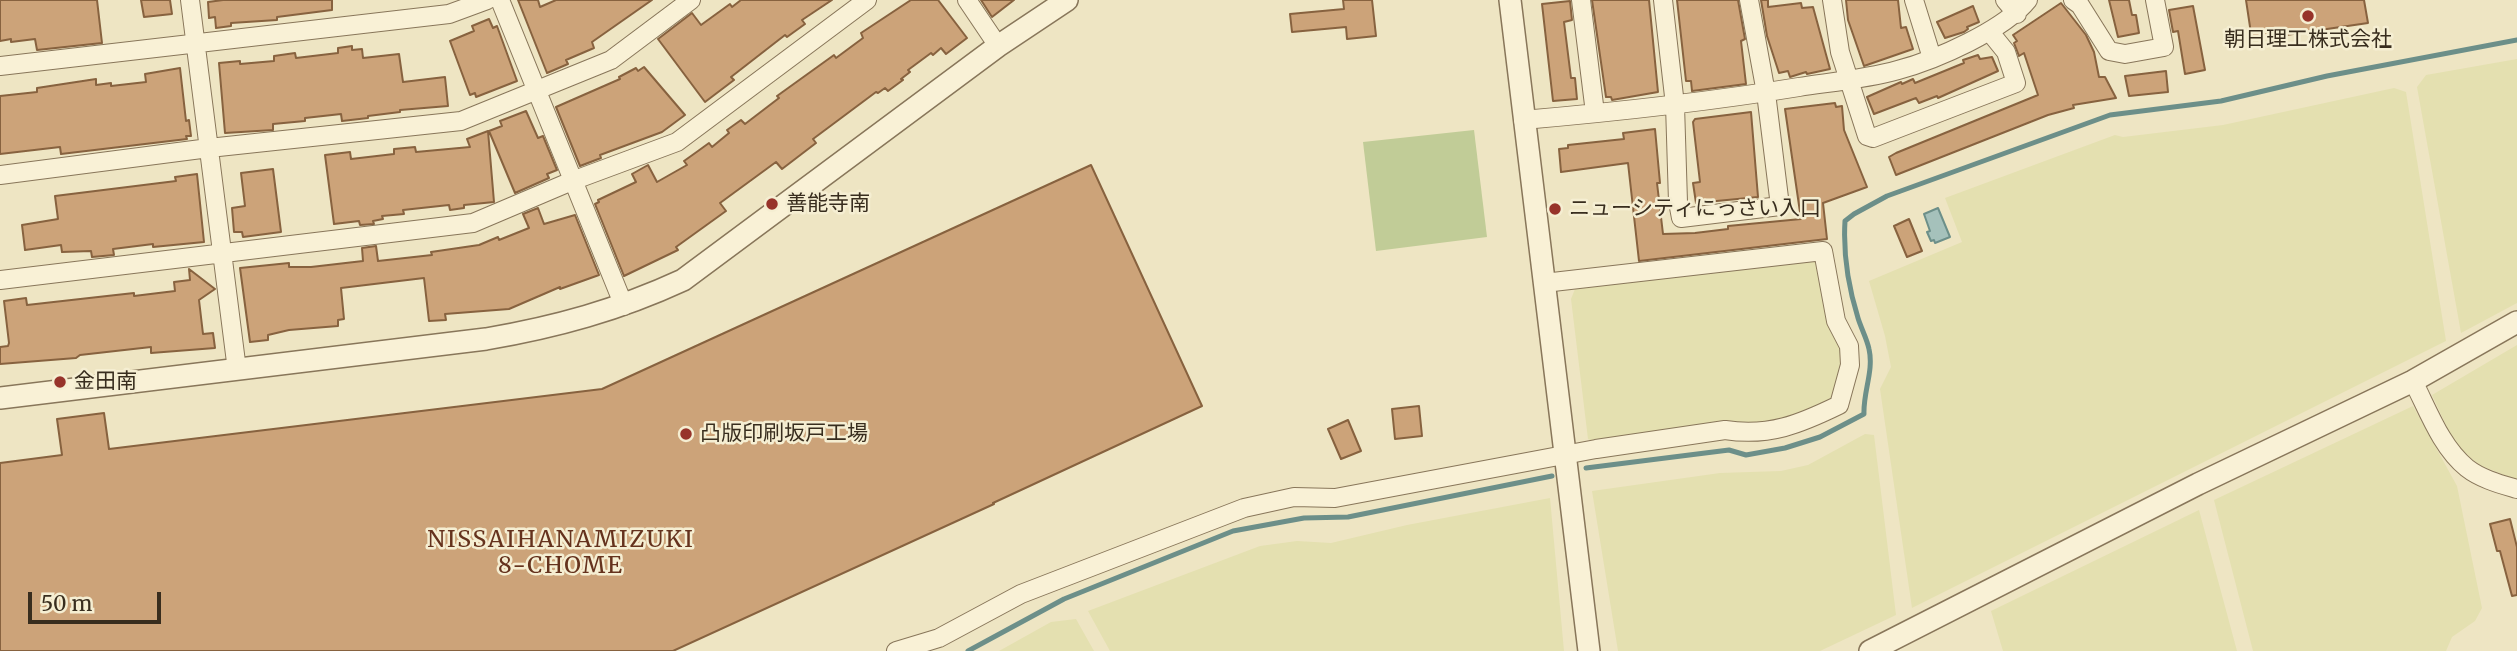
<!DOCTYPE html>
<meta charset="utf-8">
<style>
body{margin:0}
#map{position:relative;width:2517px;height:651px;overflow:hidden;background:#eee5c3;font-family:Merriweather,serif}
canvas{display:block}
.scale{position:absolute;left:28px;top:592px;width:133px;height:32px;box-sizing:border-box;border:4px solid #382d1e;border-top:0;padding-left:9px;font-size:21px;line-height:24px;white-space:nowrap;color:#382d1e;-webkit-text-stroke:5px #f5eed2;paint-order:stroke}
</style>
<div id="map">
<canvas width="2517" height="651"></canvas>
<div class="scale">50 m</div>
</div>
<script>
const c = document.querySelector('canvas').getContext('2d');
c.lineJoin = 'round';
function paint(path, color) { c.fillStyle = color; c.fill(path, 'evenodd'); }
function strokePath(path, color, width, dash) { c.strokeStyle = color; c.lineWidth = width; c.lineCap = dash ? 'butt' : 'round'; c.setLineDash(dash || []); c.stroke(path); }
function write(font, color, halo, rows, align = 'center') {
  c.font = font + ' Merriweather,"Noto Sans JP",serif'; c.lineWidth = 5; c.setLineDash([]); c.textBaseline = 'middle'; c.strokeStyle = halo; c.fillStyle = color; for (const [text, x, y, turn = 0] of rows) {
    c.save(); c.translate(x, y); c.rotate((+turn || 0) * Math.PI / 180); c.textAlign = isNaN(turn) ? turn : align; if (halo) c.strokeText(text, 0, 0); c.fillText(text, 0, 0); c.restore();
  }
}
paint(new Path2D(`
 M 2517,59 L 2517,303 L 2461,333 L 2417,87 L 2426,75 Z
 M 2394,88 L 2406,92 L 2446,341 L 1912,608 L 1880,389 L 1891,367 L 1885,336 L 1869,281 L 1962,242 L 1945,198 L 2115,135 L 2123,137 L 2223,125 Z
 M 1816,261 L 1823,266 L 1843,350 L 1836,402 L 1785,422 L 1597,443 L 1588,439 L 1571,299 L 1575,289 Z
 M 2517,345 L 2517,480 L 2479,465 L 2455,445 L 2432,395 Z
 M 2413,406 L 2457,486 L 2482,608 L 2475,621 L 2452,637 L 2446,651 L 2253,651 L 2214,500 Z
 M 1865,434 L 1874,435 L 1896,615 L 1820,651 L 1618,651 L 1592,491 L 1720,473 L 1781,471 L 1808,465 Z
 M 1550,498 L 1564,651 L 1110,651 L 1088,611 L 1260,546 L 1297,541 L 1331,543 L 1407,525 Z
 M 2199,510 L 2237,651 L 2003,651 L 1991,611 Z
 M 1076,619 L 1094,651 L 999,651 L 1051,622 Z`), '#e4e0b0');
paint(new Path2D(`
 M 1474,130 L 1487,237 L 1376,251 L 1363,142 Z`), '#c1cc97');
const water = new Path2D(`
 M 1938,208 L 1950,237 L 1935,243 L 1934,240 L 1931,241 L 1927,232 L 1930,231 L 1924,214 Z`);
paint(water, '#a5c1bb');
strokePath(water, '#6c8f89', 2);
strokePath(new Path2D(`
 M 1586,468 L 1729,450 L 1746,455 L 1785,448 L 1820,437 L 1864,414 C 1863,392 1874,371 1869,349 C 1867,339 1861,328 1858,318 C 1848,286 1843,254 1845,221 L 1854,214 L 1887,196 L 2110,115 L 2221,101 L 2327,76 L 2517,40
 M 968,651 L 1064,599 L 1233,531 L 1304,518 L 1348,517 L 1552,476`), '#6c8f89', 5);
const building = new Path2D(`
 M 0,0 L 97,0 L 102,43 L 37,50 L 35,39 L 11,42 L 11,39 L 0,41 Z
 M 141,0 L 170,0 L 172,14 L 144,17 Z
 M 223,0 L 332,0 L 332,10 L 277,17 L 277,20 L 231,23 L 231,26 L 216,28 L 215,17 L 209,18 L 208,2 Z
 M 518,0 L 538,0 L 540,7 L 556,0 L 652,0 L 592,42 L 594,48 L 566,60 L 568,64 L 547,73 Z
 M 741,0 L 832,0 L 802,20 L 805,24 L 787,37 L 785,35 L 731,77 L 734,80 L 705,102 L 658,39 L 692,13 L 701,25 L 730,4 L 732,7 Z
 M 911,0 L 938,0 L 967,38 L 946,54 L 941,48 L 933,55 L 931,53 L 908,70 L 910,72 L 901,79 L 903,80 L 888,91 L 885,88 L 878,93 L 876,92 L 813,139 L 816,143 L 782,169 L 776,162 L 720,203 L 726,211 L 676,247 L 678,250 L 624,276 L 595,204 L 599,202 L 598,200 L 636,182 L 632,174 L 648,165 L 657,182 L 687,165 L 684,161 L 698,151 L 709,143 L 712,147 L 729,133 L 727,130 L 741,120 L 745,124 L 779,98 L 777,96 L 834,55 L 836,58 L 863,38 L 861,33 Z
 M 981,0 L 1014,0 L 992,17 Z
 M 1343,0 L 1372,0 L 1376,36 L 1347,39 L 1346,27 L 1292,32 L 1290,14 L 1344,9 Z
 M 1592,0 L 1649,0 L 1658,92 L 1612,100 L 1611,97 L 1606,97 Z
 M 1677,0 L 1738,0 L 1745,39 L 1741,41 L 1746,84 L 1692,91 L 1691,81 L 1686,81 Z
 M 1761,0 L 1768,0 L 1768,7 L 1801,3 L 1802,8 L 1813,7 L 1830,69 L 1807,74 L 1806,72 L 1790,77 L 1788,71 L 1779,73 L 1767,36 Z
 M 1846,0 L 1898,0 L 1901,28 L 1906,27 L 1913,49 L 1864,66 L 1848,20 Z
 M 2109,0 L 2129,0 L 2132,15 L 2136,15 L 2139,33 L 2118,37 Z
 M 2246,0 L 2364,0 L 2368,23 L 2252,40 Z
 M 1570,1 L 1572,20 L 1564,22 L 1571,78 L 1575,78 L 1577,99 L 1553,101 L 1542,4 Z
 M 2061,3 L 2086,35 L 2094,52 L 2099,77 L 2105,77 L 2116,98 L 2073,105 L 2074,108 L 2048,115 L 1896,175 L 1889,157 L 1896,153 L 2038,95 L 2024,53 L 2019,56 L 2014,43 L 2017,41 L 2013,35 Z
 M 1973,6 L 1979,22 L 1967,27 L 1968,29 L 1964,32 L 1945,38 L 1937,22 Z
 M 2193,6 L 2205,70 L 2185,74 L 2178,31 L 2173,32 L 2169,10 Z
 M 489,19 L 493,28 L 497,26 L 517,81 L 476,97 L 475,93 L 470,95 L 450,41 L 474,31 L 472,26 Z
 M 352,46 L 352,50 L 362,49 L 363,58 L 399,54 L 403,82 L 445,77 L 448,106 L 400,110 L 400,112 L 368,116 L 368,118 L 342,121 L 341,114 L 305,118 L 305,121 L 273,124 L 273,130 L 225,133 L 219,63 L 240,61 L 240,64 L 274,61 L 274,56 L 295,53 L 296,58 L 338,53 L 338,48 Z
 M 1978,55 L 1980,59 L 1992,57 L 1998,71 L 1938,98 L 1937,96 L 1919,103 L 1916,98 L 1874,114 L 1867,97 L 1901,82 L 1902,84 L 1913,79 L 1915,83 L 1964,63 L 1963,60 Z
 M 644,67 L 685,115 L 662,132 L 600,155 L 601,158 L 580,166 L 556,107 L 620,79 L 619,77 L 636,68 L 638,71 Z
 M 180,68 L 186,121 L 189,120 L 191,136 L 186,136 L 187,139 L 61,154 L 60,147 L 0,154 L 0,96 L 37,92 L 37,88 L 96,79 L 96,85 L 111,83 L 111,86 L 146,82 L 145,74 Z
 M 2166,71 L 2168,92 L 2129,96 L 2125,76 Z
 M 1835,103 L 1836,107 L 1842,106 L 1844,130 L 1867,187 L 1823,203 L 1827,239 L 1639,261 L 1628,163 L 1561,172 L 1559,149 L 1568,148 L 1568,145 L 1624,139 L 1623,133 L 1655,129 L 1660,183 L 1657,183 L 1663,234 L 1695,233 L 1728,229 L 1728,226 L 1801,219 L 1785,109 Z
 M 526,111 L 538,138 L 543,136 L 557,170 L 547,174 L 549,178 L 515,193 L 489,131 L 502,126 L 500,121 Z
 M 1751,112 L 1758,197 L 1696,203 L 1693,183 L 1700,182 L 1693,122 L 1695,119 Z
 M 488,131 L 494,202 L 464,205 L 464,208 L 450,210 L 449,205 L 403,210 L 404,214 L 382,216 L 383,219 L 373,221 L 374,224 L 360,225 L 359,221 L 334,224 L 325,155 L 350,152 L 351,159 L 394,154 L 394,149 L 415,147 L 416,152 L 470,147 L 467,139 Z
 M 1091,165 L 1202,406 L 993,503 L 994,504 L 673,651 L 0,651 L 0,463 L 62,455 L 57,419 L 104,413 L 109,449 L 602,389 Z
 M 273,169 L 281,232 L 243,237 L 242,232 L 234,232 L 232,208 L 245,206 L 241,173 Z
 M 197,174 L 204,242 L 153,247 L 153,244 L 113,249 L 114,255 L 92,257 L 91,251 L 62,252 L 61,245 L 25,250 L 22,225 L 58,219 L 55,196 L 176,181 L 175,177 Z
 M 538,208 L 544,224 L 575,215 L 599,275 L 560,289 L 560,287 L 509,309 L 445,314 L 446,320 L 429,321 L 424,278 L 341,288 L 344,319 L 338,320 L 338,326 L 289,330 L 268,335 L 268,340 L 250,342 L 240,268 L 289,263 L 289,267 L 311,267 L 363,261 L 362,248 L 376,246 L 378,261 L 432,255 L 431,252 L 479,245 L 498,237 L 499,240 L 529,228 L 523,214 Z
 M 1909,219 L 1922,251 L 1907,257 L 1894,226 Z
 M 189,269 L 215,289 L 199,300 L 203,334 L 213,333 L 215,348 L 151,353 L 151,347 L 80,355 L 76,358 L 0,364 L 0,347 L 8,346 L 9,343 L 4,301 L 26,298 L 27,305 L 107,296 L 134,293 L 134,296 L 175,291 L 174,282 L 190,280 Z
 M 1419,406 L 1422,436 L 1395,439 L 1392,409 Z
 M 1348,420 L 1361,451 L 1341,459 L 1328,429 Z
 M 2510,519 L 2517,547 L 2517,595 L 2512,596 L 2500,551 L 2497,551 L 2490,524 Z`);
paint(building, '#cca379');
strokePath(building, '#87623f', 2);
const minor = new Path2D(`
 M 190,0 L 237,370
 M 500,0 L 624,306
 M 967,0 L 998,46
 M 1581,0 L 1595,113
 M 1663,0 L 1675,105 L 1678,202 L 1681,218 L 1780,206 L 1766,93 L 1749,0
 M 1832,0 L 1840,52 L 1867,136 L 1873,138 L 2016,83 L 2006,52 L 1989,31
 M 1914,0 L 1932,58
 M 2005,0 L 2017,14
 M 2073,0 L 2080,5 L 2109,51 L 2125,54 L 2164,47 L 2155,0
 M 0,66 L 449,14 L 487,0
 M 1523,120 C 1615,112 1707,102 1799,87 C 1832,82 1866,79 1898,70 C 1936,60 2004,30 2028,0
 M 0,175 L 209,148 L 461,121 L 611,60 L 691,0
 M 0,280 L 473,223 L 572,181 L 677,142 L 867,0
 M 2413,381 C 2428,410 2441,447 2467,468 C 2481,479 2500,484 2517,489
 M 896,651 L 939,638 L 1021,594 L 1244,508 L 1294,497 L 1335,498 L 1596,449 L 1725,430 C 1769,437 1800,424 1839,405 L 1850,365 L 1849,346 L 1836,321 L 1823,251 L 1544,283`);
const tertiary = new Path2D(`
 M 1510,0 L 1589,651
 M 0,398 L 486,339 C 556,327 618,310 683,280 L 998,46 L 1067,0
 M 1870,651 L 2198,484 L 2413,381 L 2517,322`);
strokePath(minor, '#88765a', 20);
strokePath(tertiary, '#88765a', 24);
strokePath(minor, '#f9f1d6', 18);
strokePath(tertiary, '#f9f1d6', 21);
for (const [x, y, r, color] of [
 [2308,16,7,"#97332a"],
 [772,204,7,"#97332a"],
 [1555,209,7,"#97332a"],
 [60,382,7,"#97332a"],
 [686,434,7,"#97332a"]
]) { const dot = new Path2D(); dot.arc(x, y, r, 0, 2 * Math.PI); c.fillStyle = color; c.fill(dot); strokePath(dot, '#f5eed2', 2.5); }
write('21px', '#382d1e', '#f5eed2', [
 ["朝日理工株式会社",2308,40,"center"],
 ["善能寺南",786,204],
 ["ニューシティにっさい入口",1569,209],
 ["金田南",74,382],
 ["凸版印刷坂戸工場",700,434]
], 'left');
c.letterSpacing = '2px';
write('23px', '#65321d', '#f5eed2', [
 ["NISSAIHANAMIZUKI",561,540],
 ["8-CHOME",561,566]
]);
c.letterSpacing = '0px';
</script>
